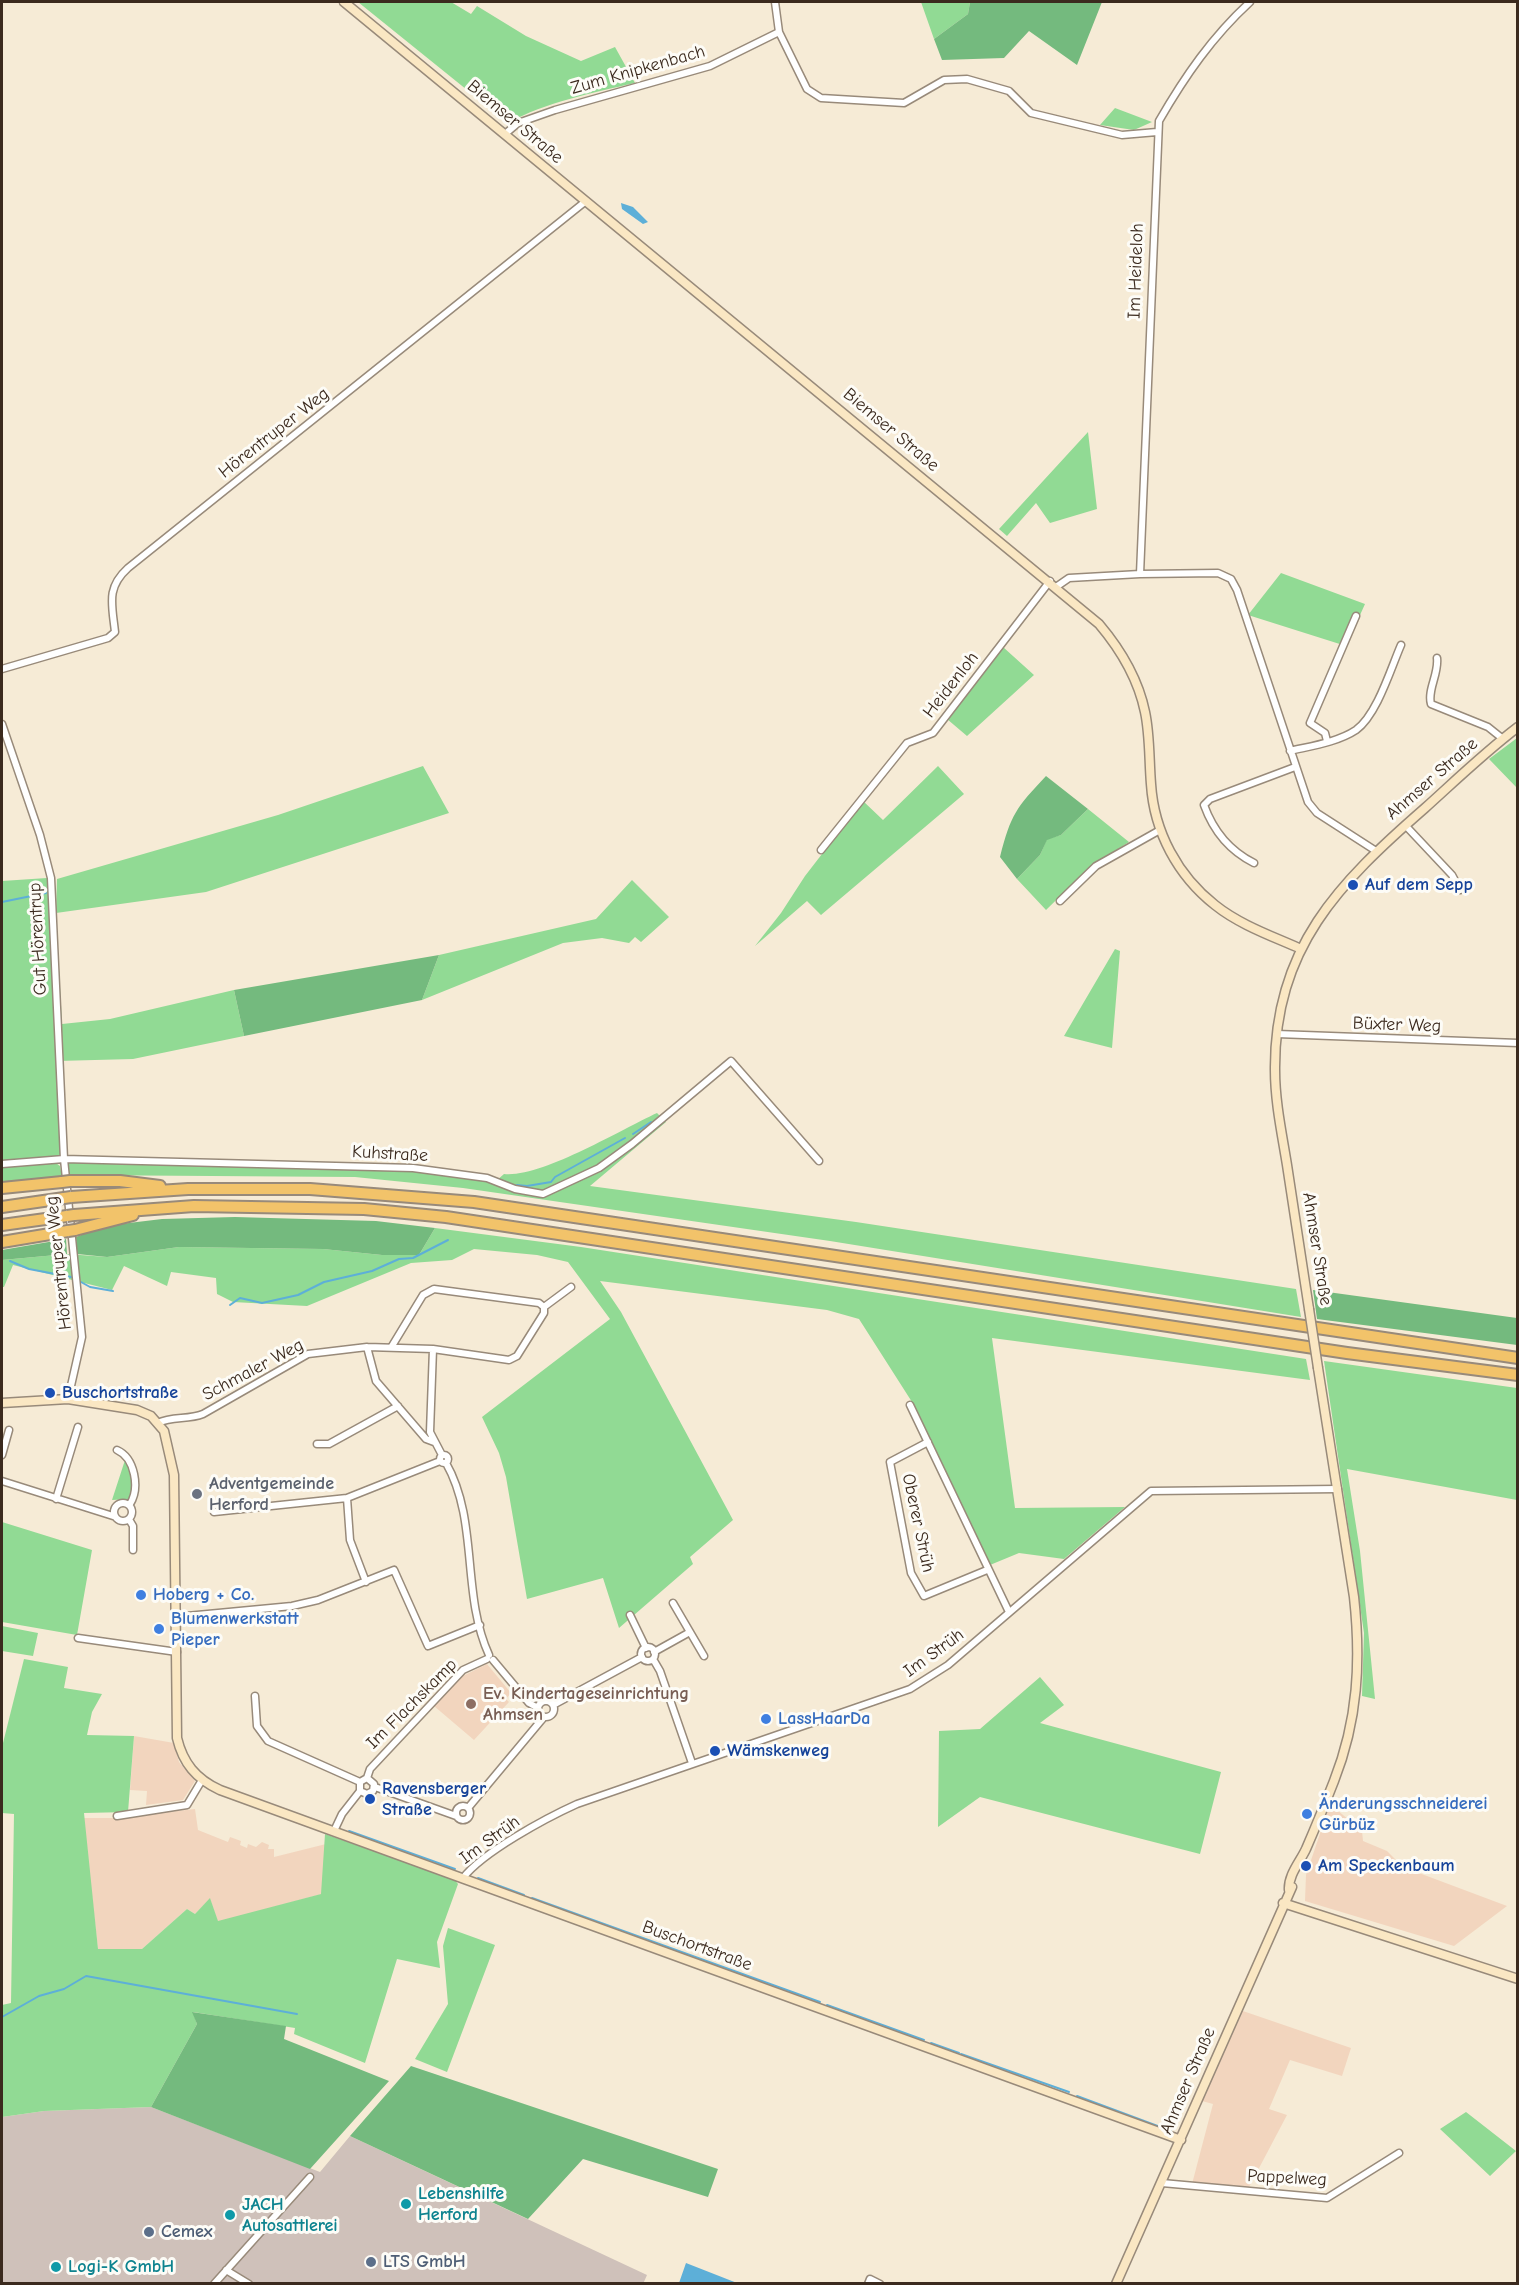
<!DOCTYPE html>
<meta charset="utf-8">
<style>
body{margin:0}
#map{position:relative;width:1519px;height:2285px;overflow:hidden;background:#f6ebd6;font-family:"Comic Neue",sans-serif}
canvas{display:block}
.frame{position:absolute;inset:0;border:3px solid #3b2a1e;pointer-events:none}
</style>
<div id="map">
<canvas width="1519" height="2285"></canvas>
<div class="frame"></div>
</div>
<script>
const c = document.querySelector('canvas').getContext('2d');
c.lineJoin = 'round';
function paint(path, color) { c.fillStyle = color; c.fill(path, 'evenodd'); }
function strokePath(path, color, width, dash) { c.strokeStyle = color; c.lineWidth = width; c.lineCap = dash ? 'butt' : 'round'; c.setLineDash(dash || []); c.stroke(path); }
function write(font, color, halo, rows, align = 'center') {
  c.font = font + ' "Comic Neue",sans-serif'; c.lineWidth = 6; c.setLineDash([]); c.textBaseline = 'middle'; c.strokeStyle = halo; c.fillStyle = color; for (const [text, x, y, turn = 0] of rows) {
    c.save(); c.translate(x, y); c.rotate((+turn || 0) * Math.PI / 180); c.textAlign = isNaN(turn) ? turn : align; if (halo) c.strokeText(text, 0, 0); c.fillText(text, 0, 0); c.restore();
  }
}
paint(new Path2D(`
 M 487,1664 L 511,1693 L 506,1699 L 509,1702 L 474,1740 L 434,1706 L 463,1676 Z
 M 134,1736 L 174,1743 L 179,1762 L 195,1781 L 183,1800 L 146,1805 L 147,1791 L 130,1790 Z
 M 1330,1804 L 1362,1831 L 1363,1841 L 1387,1851 L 1403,1867 L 1507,1906 L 1454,1946 L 1305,1901 L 1306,1875 Z
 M 195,1809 L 198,1830 L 228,1842 L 230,1837 L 241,1841 L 240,1845 L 247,1848 L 248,1844 L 256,1847 L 262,1842 L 269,1845 L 268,1849 L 274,1849 L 274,1857 L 326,1844 L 322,1894 L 218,1922 L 210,1899 L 195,1914 L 187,1909 L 142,1949 L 98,1949 L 83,1818 L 114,1818 Z
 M 1240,2010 L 1351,2048 L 1342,2076 L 1290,2060 L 1269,2109 L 1287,2115 L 1248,2189 L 1192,2184 L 1213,2104 L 1202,2101 Z`), '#f2d5be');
paint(new Path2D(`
 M 151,2107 L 320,2172 L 350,2136 L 647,2275 L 643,2284 L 2,2283 L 2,2117 L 44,2111 Z`), '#cfc1ba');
paint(new Path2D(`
 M 358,2 L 451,2 L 471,14 L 477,6 L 526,36 L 581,61 L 615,47 L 635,83 C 592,93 546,102 508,123 Z
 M 921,2 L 970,2 L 968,14 L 934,39 Z
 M 1115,108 L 1152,122 L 1134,130 L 1100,125 Z
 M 1088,432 L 1097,509 L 1050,523 L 1036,503 L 1007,536 L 999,529 Z
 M 1281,573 L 1365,604 L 1346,646 L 1248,615 Z
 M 1003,647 L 1034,675 L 967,736 L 947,719 Z
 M 1517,738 L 1517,788 L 1489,759 Z
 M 423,766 L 449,813 L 206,892 L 56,913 L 62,1024 L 110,1019 L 234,990 L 244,1036 L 133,1059 L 57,1061 L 61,1157 L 2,1161 L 2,881 L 47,878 L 50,913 L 56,913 L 57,879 L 278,815 Z
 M 938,766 L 964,794 L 821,915 L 807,901 L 755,946 L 781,913 L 805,876 L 863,801 L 883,820 Z
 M 1088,809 L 1129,842 L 1091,866 L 1046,910 L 1017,879 L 1040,855 L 1047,839 L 1061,835 Z
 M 632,880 L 669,917 L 641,942 L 635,937 L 629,943 L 602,938 L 563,943 L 422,1000 L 439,955 L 596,919 Z
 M 1115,949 L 1120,951 L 1112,1048 L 1064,1036 Z
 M 657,1113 L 666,1122 L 590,1186 L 856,1222 L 1296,1289 L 1301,1317 L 830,1241 L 463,1188 L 355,1177 L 69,1175 L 67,1161 L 415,1170 L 496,1181 L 504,1174 C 541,1178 620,1130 657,1113 Z
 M 53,1161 L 60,1166 L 62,1176 L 2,1183 L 2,1166 Z
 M 435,1228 L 581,1247 L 1306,1359 L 1310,1380 L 992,1338 L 1015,1508 L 1125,1507 L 1064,1559 L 1019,1553 L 990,1565 L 912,1402 L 859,1319 L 827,1310 L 600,1281 L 621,1312 L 733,1520 L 690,1557 L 693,1564 L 619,1628 L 603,1578 L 527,1599 L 506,1477 L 499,1453 L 482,1417 L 610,1319 L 568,1262 L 537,1255 L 474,1249 L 452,1260 L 411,1263 L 307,1306 L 233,1302 L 217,1294 L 216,1278 L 171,1272 L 167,1286 L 124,1266 L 112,1290 L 13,1265 L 4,1287 L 2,1287 L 2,1260 L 67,1254 L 107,1257 L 179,1247 L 323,1249 L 382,1255 L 419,1255 Z
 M 1324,1361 L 1517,1388 L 1517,1500 L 1347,1469 L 1360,1551 L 1375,1699 L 1362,1696 L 1364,1633 Z
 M 126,1457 L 132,1472 L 131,1499 L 112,1500 Z
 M 2,1522 L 92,1550 L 77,1635 L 2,1622 Z
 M 2,1626 L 38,1633 L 33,1656 L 2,1651 Z
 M 24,1659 L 68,1667 L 64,1688 L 102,1694 L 92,1712 L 87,1735 L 134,1736 L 128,1812 L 84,1813 L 98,1949 L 142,1949 L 187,1909 L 195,1914 L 210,1898 L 218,1921 L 321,1894 L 325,1834 L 454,1879 L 458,1884 L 437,1942 L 440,1968 L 397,1959 L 365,2063 L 294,2034 L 295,2028 L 193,2012 L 197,2024 L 151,2107 L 44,2111 L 2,2117 L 2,2005 L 11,2003 L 14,1814 L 2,1813 L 2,1747 Z
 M 1040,1677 L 1064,1705 L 1040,1723 L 1221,1772 L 1200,1854 L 980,1797 L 938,1827 L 939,1731 L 980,1729 Z
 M 448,1928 L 495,1945 L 447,2072 L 415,2059 L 448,2004 L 443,1946 Z
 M 1466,2112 L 1516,2151 L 1490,2176 L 1440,2129 Z`), '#91da94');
paint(new Path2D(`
 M 970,2 L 1102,2 L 1077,65 L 1029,31 L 1004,58 L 942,60 L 934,39 L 968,14 Z
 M 1046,776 L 1088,809 L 1061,835 L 1047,840 L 1040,855 L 1017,879 L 1000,857 C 1011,814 1016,808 1046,776 Z
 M 439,955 L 422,1000 L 244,1036 L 234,990 Z
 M 235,1217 L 376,1221 L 435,1228 L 419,1255 L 382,1255 L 323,1249 L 179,1247 L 107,1257 L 77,1254 L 76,1237 L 104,1226 L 162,1219 Z
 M 66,1239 L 67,1254 L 2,1260 L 2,1250 Z
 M 1313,1290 L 1517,1318 L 1517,1345 L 1317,1319 Z
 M 192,2012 L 286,2026 L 284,2039 L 389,2081 L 310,2169 L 151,2107 L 197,2024 Z
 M 411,2066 L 718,2169 L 708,2197 L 583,2159 L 528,2219 L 350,2136 Z`), '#74ba7e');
paint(new Path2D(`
 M 621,203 L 633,207 L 648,222 L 643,224 L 622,209 Z
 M 686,2263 L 737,2283 L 679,2283 Z`), '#5dafd8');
strokePath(new Path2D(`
 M 2,902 L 46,893
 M 633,1134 L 651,1122
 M 517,1185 L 527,1186 L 551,1182 L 555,1177 L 625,1138
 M 10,1261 L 29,1269 L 71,1277
 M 81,1282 L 90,1287 L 113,1291
 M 230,1305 L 240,1298 L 262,1303 L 298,1295 L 324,1282 L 372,1271 L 399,1259 L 413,1258 L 448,1240
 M 349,1831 L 455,1869
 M 478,1878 L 524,1895
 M 532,1898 L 820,2002
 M 827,2005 L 924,2040
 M 2,2017 L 39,1996 L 64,1989 L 86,1976 L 297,2014
 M 931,2043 L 959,2053
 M 961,2054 L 1069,2092
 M 1077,2096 L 1171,2131`), '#5dafd8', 2);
const street = new Path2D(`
 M 779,32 L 807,89 L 821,98 L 904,103 L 944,80 L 967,79 L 1009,91 L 1031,113 L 1122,135 L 1157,132
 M 505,134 L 518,123 L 555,110 L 710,66 L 779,32 L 775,2
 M 1140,574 L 1159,121 C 1185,76 1212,37 1250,2
 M 1056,587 L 1069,578 L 1140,574 L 1218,573 L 1231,579 L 1237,590 L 1308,802 L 1317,813 L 1376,851
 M 1437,658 C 1439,674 1427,690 1431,704 L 1488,727 L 1503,739
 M 2,669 L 108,638 L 115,632 C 112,604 106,588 128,568 L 586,201
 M 2,724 L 40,835 L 51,878 L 64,1159 L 82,1337 L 68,1399
 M 1327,741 L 1325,733 L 1310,723 L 1356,616
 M 1290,751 C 1311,746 1338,742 1356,730 C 1377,715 1391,668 1401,645
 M 1405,825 L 1452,875 L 1460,890
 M 821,850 L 907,743 L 933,733 L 1050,581
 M 1254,863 C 1230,851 1213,830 1204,805 L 1210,799 L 1295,767
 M 1060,901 L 1096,866 L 1160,830
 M 1277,1034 L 1518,1043
 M 2,1164 L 64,1159 L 413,1168 L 487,1178 L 515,1189 L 543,1194 L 599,1168 L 632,1144 L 731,1061 L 819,1161
 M 392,1346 L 423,1295 L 434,1289 L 539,1303 L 544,1307
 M 367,1347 L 433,1349 L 509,1360 L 517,1356 L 544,1313 L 544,1307 L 571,1287
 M 433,1349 L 430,1432 L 442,1455
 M 910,1405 L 1009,1612
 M 158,1423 C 172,1416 188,1420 203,1414 L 308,1354 L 367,1347 L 376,1381 L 426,1439 L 434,1442
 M 928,1442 L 890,1462 L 911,1573 L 924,1596 L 987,1570
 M 317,1444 L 329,1444 L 398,1406
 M 117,1450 C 135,1458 140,1488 130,1504
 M440 1459a4 4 0 1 1 8 0a4 4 0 1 1-8 0Z
 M 2,1455 L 9,1430
 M 446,1463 C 479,1521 461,1594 489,1655
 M 2,1481 L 113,1516
 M 347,1498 L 350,1540 L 366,1582
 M 56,1499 L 78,1427
 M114 1512a9 9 0 1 1 18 0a9 9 0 1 1-18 0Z
 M 214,1512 L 347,1498 L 440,1461
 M 130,1521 L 133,1526 L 133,1550
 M 673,1603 L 704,1656
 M 630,1615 L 646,1648
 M 176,1617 L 292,1606 L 318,1600 L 394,1570 L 428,1646 L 480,1625
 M 78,1638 L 177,1652
 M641 1654a7 7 0 1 1 14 0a7 7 0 1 1-14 0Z
 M 654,1652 L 690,1632
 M 653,1659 L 660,1671 L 692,1763
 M 493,1660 L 529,1703 L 538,1708
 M 255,1696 L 257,1726 L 268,1741 L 360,1782
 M538 1709a8 8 0 1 1 16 0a8 8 0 1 1-16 0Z
 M 553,1705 L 642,1657
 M 375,1787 L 456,1816
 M 360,1791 L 360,1782 L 367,1778 L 370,1769 L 463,1670 L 487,1659
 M 360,1791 L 367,1794 L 373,1791 L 374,1784 L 367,1778
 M456 1813a7 7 0 1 1 14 0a7 7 0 1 1-14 0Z
 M 468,1808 L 544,1717
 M 117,1816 L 187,1805 L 202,1780
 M 334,1831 L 342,1814 L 360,1791
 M 463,1878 C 483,1852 546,1818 577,1804 L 910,1689 L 948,1665 L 1151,1491 L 1338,1489
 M 1162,2183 L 1327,2198 L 1399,2153
 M 226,2270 L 249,2284
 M 214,2284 L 310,2177
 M 868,2284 L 870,2279 L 880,2284`);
const secondary = new Path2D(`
 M 344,2 L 1099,624 C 1121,650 1138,678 1145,712 C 1150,735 1149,760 1151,784 C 1154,832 1178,876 1215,905 C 1240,925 1272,936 1301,949
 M 1309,1309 C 1302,1261 1294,1213 1287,1165 C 1282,1134 1275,1102 1275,1070 C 1274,948 1339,883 1425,808 C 1455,781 1485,752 1518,727
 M 2,1403 L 68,1399 L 137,1410 L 151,1416 L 164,1431 L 174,1475 L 177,1738 C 183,1763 196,1779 220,1790 L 1181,2140
 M 1289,1890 C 1288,1875 1300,1862 1306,1849 C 1316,1826 1325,1804 1334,1781 C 1358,1720 1361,1661 1354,1597 L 1318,1368
 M 1283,1903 L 1518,1979
 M 1116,2284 L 1292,1887`);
const highway = new Path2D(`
 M 70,1181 L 120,1181 L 160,1186
 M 2,1188 L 62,1182
 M 71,1197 L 188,1189 L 310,1189 L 474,1202 L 1518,1358
 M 2,1207 L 64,1198
 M 74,1215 L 194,1206 L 364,1209 L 446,1217 L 1347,1353 L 1518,1375
 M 2,1225 L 67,1216
 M 75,1230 L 133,1215
 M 2,1242 L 68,1231`);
strokePath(street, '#988a7a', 9);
strokePath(secondary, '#988a7a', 11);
strokePath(highway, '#988a7a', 14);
strokePath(street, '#fff', 6);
strokePath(secondary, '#fae7c3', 8);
strokePath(highway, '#f2c36a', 10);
const secondaryBridge = new Path2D(`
 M 1309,1309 L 1318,1368`);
const highwayBridge = new Path2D(`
 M 62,1182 L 70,1181
 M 64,1198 L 71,1197
 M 67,1216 L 74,1215
 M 68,1231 L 75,1230`);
strokePath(secondaryBridge, '#988a7a', 11, []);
strokePath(highwayBridge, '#988a7a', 14, []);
strokePath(secondaryBridge, '#fae7c3', 8);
strokePath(highwayBridge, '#f2c36a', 10);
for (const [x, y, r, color] of [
 [1353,885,6,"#1a4fb4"],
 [50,1393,6,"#1a4fb4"],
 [197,1494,6,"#6b7280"],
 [141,1595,6,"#3f7fe0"],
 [159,1629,6,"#3f7fe0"],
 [471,1704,6,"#8d6e63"],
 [766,1719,6,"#3f7fe0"],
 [715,1751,6,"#1a4fb4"],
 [370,1799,6,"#1a4fb4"],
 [1307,1814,6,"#3f7fe0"],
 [1306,1866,6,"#1a4fb4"],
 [406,2204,6,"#0f9aa8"],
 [230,2215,6,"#0f9aa8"],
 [149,2232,6,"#5c6f8a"],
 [371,2262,6,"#5c6f8a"],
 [56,2267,6,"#0f9aa8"]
]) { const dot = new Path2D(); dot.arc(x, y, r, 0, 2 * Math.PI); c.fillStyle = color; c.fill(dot); strokePath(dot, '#fdfcf7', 2); }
write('18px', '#3b2a1e', '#fdfcf7', [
 ["Zum Knipkenbach",638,70,-16],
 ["Biemser Straße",515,122,40],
 ["Im Heideloh",1136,271,-88],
 ["Biemser Straße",891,430,40],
 ["Hörentruper Weg",274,433,-38],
 ["Heidenloh",951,685,-52],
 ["Ahmser Straße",1432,779,-41],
 ["Gut Hörentrup",38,939,-93],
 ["Büxter Weg",1397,1025,2],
 ["Kuhstraße",390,1154,3],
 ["Ahmser Straße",1317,1249,81],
 ["Hörentruper Weg",59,1263,-96],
 ["Schmaler Weg",253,1370,-28],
 ["Oberer Strüh",918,1523,78],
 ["Im Strüh",934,1653,-36],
 ["Im Flachskamp",412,1704,-45],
 ["Im Strüh",490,1840,-36],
 ["Buschortstraße",697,1946,20],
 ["Ahmser Straße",1188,2081,-67],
 ["Pappelweg",1287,2178,3]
]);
write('bold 18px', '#164399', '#fdfcf7', [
 ["Auf dem Sepp",1365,885],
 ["Buschortstraße",62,1393],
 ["Wämskenweg",727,1751],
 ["Ravensberger",382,1789],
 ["Straße",382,1810],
 ["Am Speckenbaum",1318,1866]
], 'left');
write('bold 18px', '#5b616d', '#fdfcf7', [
 ["Adventgemeinde",209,1484],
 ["Herford",209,1505]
], 'left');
write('bold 18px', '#366cbe', '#fdfcf7', [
 ["Hoberg + Co.",153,1595],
 ["Blumenwerkstatt",171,1619],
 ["Pieper",171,1640],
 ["LassHaarDa",778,1719],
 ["Änderungsschneiderei",1319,1804],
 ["Gürbüz",1319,1825]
], 'left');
write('bold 18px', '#785e54', '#fdfcf7', [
 ["Ev. Kindertageseinrichtung",483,1694],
 ["Ahmsen",483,1715]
], 'left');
write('bold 18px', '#0d838f', '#fdfcf7', [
 ["Lebenshilfe",418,2194],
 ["Herford",418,2215],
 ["JACH",242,2205],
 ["Autosattlerei",242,2226],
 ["Logi-K GmbH",68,2267]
], 'left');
write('bold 18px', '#4e5e75', '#fdfcf7', [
 ["Cemex",161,2232],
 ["LTS GmbH",383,2262]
], 'left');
</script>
